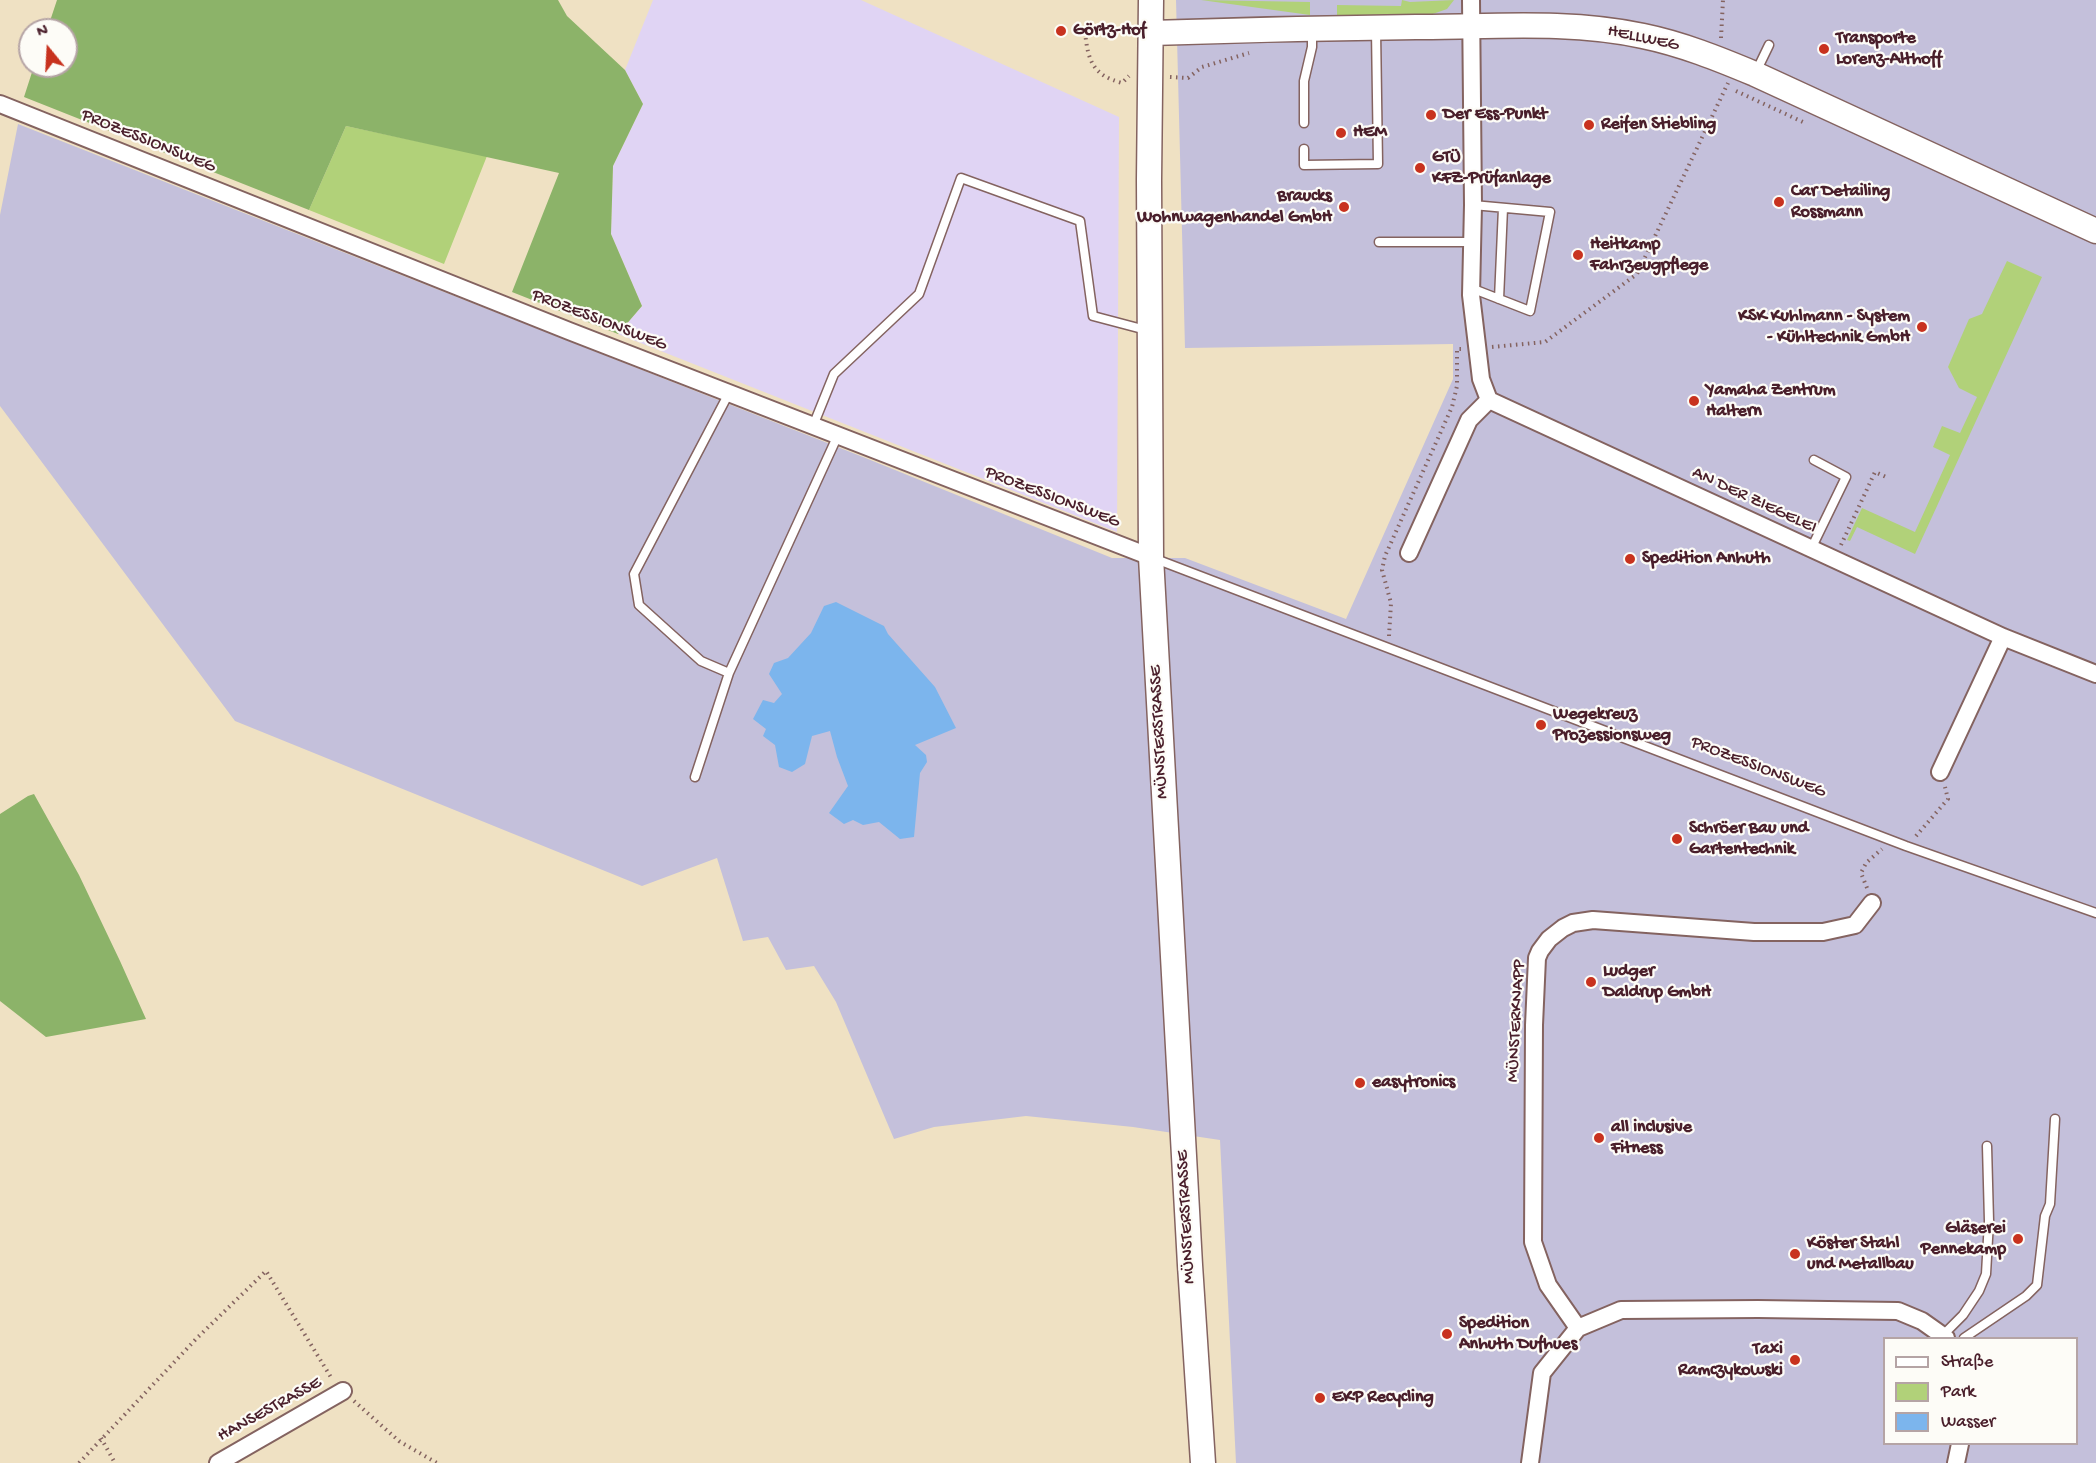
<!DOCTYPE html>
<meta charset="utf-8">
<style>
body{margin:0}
#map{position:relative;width:2096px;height:1463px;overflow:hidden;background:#efe1c3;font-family:"Gochi Hand",sans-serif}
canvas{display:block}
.legend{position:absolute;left:1883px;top:1337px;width:195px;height:108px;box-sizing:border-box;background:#fdfcf7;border:2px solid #b5a4a5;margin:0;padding:8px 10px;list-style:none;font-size:18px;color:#4a1f2b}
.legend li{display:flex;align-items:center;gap:12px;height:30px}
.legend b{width:30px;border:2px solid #b5a4a5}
.north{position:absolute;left:18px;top:18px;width:60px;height:60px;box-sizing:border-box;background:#fdfcf7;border:2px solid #b5a4a5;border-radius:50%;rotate:342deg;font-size:16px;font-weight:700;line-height:24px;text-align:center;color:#4a1f2b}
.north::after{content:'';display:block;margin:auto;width:21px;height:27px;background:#c8321e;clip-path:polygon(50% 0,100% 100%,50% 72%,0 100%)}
</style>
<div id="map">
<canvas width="2096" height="1463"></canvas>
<ul class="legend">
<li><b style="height:8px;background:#fff"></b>Straße</li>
<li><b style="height:16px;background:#b1d179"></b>Park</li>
<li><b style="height:16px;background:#7cb5ed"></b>Wasser</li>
</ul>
<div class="north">N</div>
</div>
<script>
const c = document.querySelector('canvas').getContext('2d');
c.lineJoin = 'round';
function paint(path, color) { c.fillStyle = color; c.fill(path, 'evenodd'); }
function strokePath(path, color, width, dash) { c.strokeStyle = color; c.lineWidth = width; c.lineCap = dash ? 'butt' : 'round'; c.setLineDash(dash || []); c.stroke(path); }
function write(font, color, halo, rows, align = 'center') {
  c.font = font + ' "Gochi Hand",sans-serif'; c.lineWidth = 4.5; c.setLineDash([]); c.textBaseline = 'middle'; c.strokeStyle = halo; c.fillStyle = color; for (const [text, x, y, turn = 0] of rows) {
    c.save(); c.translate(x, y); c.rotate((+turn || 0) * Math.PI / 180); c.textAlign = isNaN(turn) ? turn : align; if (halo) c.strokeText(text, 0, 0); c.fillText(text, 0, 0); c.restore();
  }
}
paint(new Path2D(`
 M 653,0 L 861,0 L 1119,117 L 1117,532 L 618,334 L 642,306 L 611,234 L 613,166 L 643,104 L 625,70 Z`), '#e0d4f4');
paint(new Path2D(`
 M 1176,0 L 2096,0 L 2096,1463 L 1236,1463 L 1220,1140 L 1133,1127 L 1026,1116 L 934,1127 L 894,1139 L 836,1002 L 814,966 L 786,970 L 768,937 L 743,941 L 717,858 L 642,886 L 235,721 L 0,406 L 0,215 L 18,124 L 863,457 L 1112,558 L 1185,558 L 1346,619 L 1453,379 L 1453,344 L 1185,348 ZM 1884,1338 L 2076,1338 L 2076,1444 L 1884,1444 Z`), '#c4c0db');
paint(new Path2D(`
 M 1201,0 L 1310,2 L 1310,15 Z
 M 1402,0 L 1410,2 L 1454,0 L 1447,9 L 1427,16 L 1337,18 L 1337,5 L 1401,6 Z
 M 346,126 L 487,156 L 444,264 L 309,210 Z
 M 2007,261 L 2042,277 L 1915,554 L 1857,527 L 1850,541 L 1847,540 L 1862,508 L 1915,532 L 1950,455 L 1933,447 L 1942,426 L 1960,433 L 1977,397 L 1959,388 L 1948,367 L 1969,319 L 1982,314 Z`), '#b1d179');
paint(new Path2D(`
 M 57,0 L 558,0 L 567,16 L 625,70 L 643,104 L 613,166 L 611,234 L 642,306 L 618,334 L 512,292 L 559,173 L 346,126 L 309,210 L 24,97 L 34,66 L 66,66 L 66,30 L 47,30 Z
 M 34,794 L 79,875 L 120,961 L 146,1019 L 46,1037 L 0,1001 L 0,814 L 28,796 Z`), '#8cb369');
paint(new Path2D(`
 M 836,602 L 884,626 L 888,634 L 935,687 L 956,728 L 915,745 L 926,755 L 927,762 L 920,773 L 914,837 L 900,839 L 879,822 L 863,825 L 853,820 L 844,824 L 829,813 L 848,786 L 837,757 L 830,731 L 812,736 L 805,764 L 792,772 L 779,767 L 775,745 L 763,736 L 766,729 L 753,719 L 763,700 L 774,703 L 782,694 L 769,674 L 774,663 L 788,658 L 811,633 L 824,606 Z`), '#7cb5ed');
const lane = new Path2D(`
 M 1755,74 L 1769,45
 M 1304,123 L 1304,81 L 1312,47 L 1312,31
 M 1304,149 L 1304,165 L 1378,164 L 1376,30
 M 1379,242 L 1472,242
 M 1471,288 L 1530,311 L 1550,212 L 1473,205
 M 1499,299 L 1503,208
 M 729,393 L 634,574 L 639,605 L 701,661 L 729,673 L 838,435
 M 813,426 L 834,374 L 919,294 L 961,178 L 1080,221 L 1093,316 L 1146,330
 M 1811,549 L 1846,477 L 1814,460
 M 1153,558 L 1906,846 L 2096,913
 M 695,777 L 729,673
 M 1943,1335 L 1963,1315 L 1979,1291 L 1986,1274 L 1989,1221 L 1987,1146
 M 1964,1338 L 2026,1296 L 2037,1285 L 2045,1216 L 2050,1204 L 2055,1119`);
const street = new Path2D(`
 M 1471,0 L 1473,205 L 1471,295 L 1481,379 L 1489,400 L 2003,637 L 2096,674
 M 0,104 L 569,331 L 1151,557
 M 1409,553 L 1469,420 L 1489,400
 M 1940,772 L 2003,637
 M 1578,1328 L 1548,1285 L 1533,1242 L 1534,1025 L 1537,958 L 1540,951 L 1549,939 L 1563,928 L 1573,923 L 1593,920 L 1754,932 L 1823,932 L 1855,925 L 1872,903
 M 218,1463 L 343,1391
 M 1530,1463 L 1542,1373 L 1578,1328 L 1621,1310 L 1758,1309 L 1898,1311 L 1922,1321 L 1946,1338
 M 1956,1463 L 1960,1444`);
const secondary = new Path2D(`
 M 1151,0 L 1149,180 L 1151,557 L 1190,1265 L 1203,1463
 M 1151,33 C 1239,30 1327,28 1416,27 C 1491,27 1569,20 1643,36 C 1682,44 1719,59 1755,74 L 2096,231`);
strokePath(lane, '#846360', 11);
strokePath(street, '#846360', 20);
strokePath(secondary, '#846360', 27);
strokePath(new Path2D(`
 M 1085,32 C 1088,60 1092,75 1122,83 L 1129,76
 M 1721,38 L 1723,0
 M 1170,77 L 1188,78 L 1202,67 L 1249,53
 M 1736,91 L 1803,122
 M 1492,347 L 1545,342 L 1637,274 L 1728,83
 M 1841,545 L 1875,472 L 1886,477
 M 1389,636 L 1391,603 L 1382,570 L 1385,556 L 1452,407 L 1457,386 L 1457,349 L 1461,349
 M 1916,836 L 1948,799 L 1945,787
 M 1867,888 L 1861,873 L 1866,863 L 1882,849
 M 354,1401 L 399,1441 L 437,1463
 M 101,1438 L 115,1463
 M 79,1463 L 197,1338 L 266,1271 L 332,1379`), '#846360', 4, [1.5, 4.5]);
strokePath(lane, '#fff', 8);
strokePath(street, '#fff', 16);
strokePath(secondary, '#fff', 24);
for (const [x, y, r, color] of [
 [1061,31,6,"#c8321e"],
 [1824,49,6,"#c8321e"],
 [1431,115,6,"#c8321e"],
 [1589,125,6,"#c8321e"],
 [1341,133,6,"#c8321e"],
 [1420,168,6,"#c8321e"],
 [1779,202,6,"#c8321e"],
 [1344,207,6,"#c8321e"],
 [1578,255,6,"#c8321e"],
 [1922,327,6,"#c8321e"],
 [1694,401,6,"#c8321e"],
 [1630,559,6,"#c8321e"],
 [1541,725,6,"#c8321e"],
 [1677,839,6,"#c8321e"],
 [1591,982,6,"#c8321e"],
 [1360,1083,6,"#c8321e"],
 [1599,1138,6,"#c8321e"],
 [2018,1239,6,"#c8321e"],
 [1795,1254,6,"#c8321e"],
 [1447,1334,6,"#c8321e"],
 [1795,1360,6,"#c8321e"],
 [1320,1398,6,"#c8321e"]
]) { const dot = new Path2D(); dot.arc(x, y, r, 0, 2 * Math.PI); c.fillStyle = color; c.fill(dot); strokePath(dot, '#fdfcf7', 2); }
write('bold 18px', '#4a1f2b', '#fdfcf7', [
 ["Görtz-Hof",1073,31],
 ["Transporte",1836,39],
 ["Lorenz-Althoff",1836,60],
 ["Der Ess-Punkt",1443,115],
 ["Reifen Stiebling",1601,125],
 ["HEM",1353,133],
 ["GTÜ",1432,158],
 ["KFZ-Prüfanlage",1432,179],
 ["Car Detailing",1791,192],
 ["Rossmann",1791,213],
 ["Braucks",1332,197,"right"],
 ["Wohnwagenhandel GmbH",1332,218,"right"],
 ["Heitkamp",1590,245],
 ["Fahrzeugpflege",1590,266],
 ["KSK Kuhlmann - System",1910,317,"right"],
 ["- Kühltechnik GmbH",1910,338,"right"],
 ["Yamaha Zentrum",1706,391],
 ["Haltern",1706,412],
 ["Spedition Anhuth",1642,559],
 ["Wegekreuz",1553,715],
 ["Prozessionsweg",1553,736],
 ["Schröer Bau und",1689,829],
 ["Gartentechnik",1689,850],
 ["Ludger",1603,972],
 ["Daldrup GmbH",1603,993],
 ["easytronics",1372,1083],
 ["all inclusive",1611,1128],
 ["Fitness",1611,1149],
 ["Gläserei",2006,1229,"right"],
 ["Pennekamp",2006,1250,"right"],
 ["Köster Stahl",1807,1244],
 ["und Metallbau",1807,1265],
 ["Spedition",1459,1324],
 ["Anhuth Dufhues",1459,1345],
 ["Taxi",1783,1350,"right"],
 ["Ramczykowski",1783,1371,"right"],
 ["EKP Recycling",1332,1398]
], 'left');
write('18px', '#4a1f2b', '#fdfcf7', [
 ["HELLWEG",1643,39,12],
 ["PROZESSIONSWEG",148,142,22],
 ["PROZESSIONSWEG",599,321,21],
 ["PROZESSIONSWEG",1052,498,21],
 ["AN DER ZIEGELEI",1754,501,25],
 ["MÜNSTERSTRASSE",1160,732,-93],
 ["PROZESSIONSWEG",1758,768,21],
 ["MÜNSTERKNAPP",1517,1021,-87],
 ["MÜNSTERSTRASSE",1187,1217,-93],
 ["HANSESTRASSE",270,1410,-29]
]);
</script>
